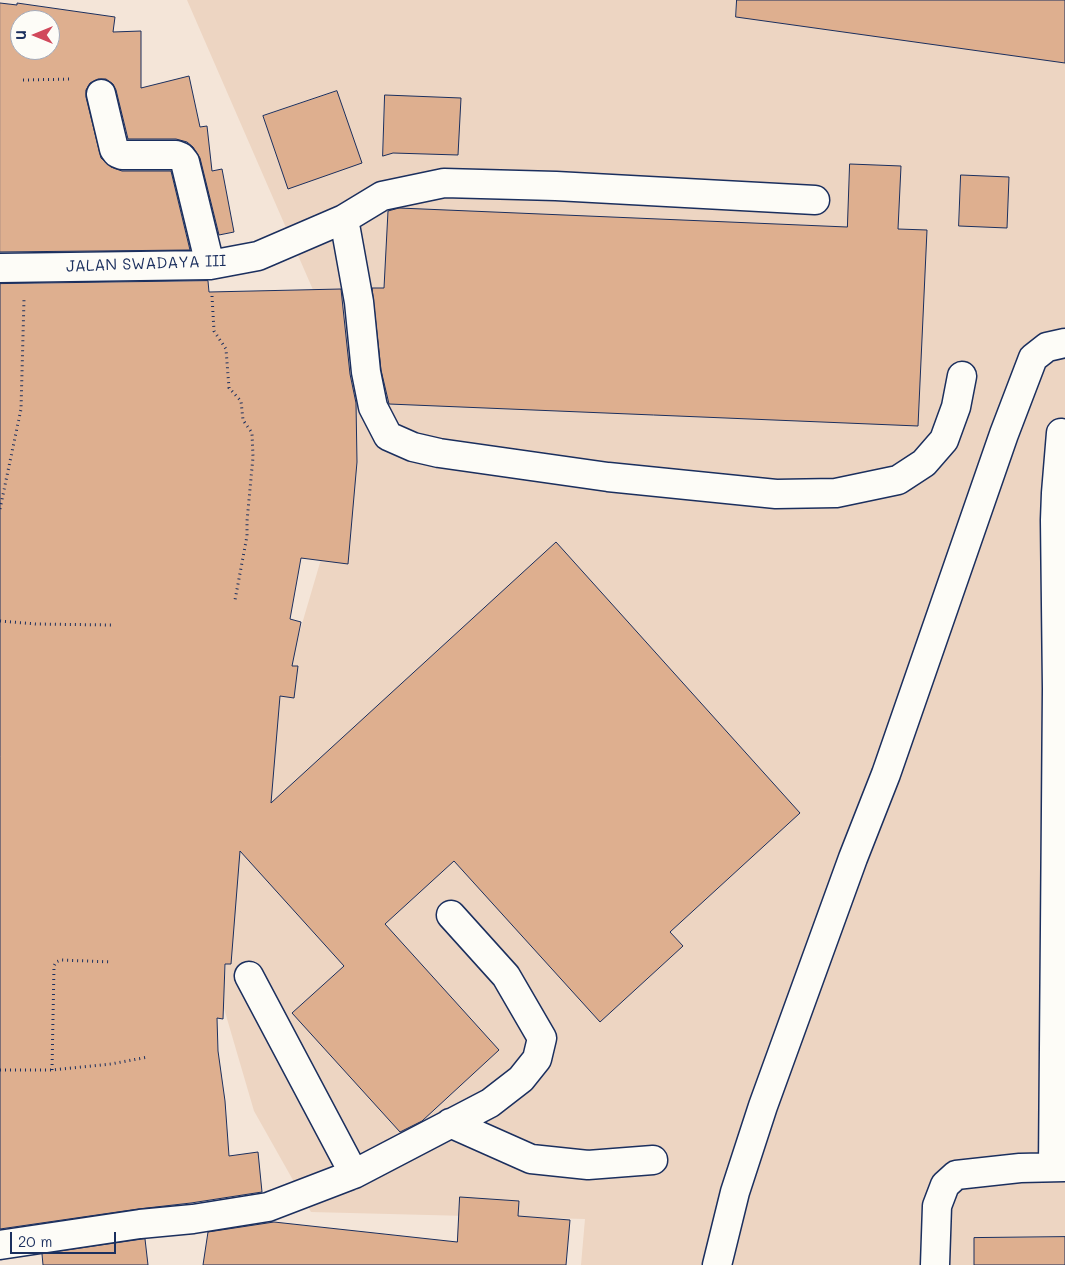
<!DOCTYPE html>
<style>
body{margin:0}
#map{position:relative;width:1065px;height:1265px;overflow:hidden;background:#f4e5d8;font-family:Mali,sans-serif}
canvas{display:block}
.north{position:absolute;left:10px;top:10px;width:50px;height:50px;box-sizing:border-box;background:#fdfcf7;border:1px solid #a3aaba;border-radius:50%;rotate:270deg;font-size:14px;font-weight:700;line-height:20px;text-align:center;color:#1b2f5e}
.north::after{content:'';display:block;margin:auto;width:18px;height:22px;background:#d1495b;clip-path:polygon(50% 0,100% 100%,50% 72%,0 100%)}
.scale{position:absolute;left:10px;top:1232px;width:106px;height:22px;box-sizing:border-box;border:2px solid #1b2f5e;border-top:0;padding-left:6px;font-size:15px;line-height:18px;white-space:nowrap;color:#1b2f5e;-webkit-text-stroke:4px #fdfcf7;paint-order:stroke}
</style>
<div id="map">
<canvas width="1065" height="1265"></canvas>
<div class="north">U</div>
<div class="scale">20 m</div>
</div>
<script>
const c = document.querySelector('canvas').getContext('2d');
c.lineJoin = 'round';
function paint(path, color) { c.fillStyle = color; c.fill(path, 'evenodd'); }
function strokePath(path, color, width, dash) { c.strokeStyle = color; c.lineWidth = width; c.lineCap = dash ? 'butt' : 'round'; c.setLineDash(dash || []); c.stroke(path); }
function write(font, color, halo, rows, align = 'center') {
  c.font = font + ' Mali,sans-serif'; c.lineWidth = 4.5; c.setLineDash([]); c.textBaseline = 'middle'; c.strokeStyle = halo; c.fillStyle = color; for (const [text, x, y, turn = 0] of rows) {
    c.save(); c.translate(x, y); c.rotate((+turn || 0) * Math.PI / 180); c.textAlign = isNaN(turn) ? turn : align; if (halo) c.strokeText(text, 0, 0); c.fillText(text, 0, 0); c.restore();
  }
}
paint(new Path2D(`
 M 187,0 L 1065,0 L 1065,1265 L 581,1265 L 585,1219 L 311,1212 L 254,1111 L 223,1005 L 236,828 L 279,702 L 342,488 L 317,299 Z`), '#edd5c2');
const building = new Path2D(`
 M 737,0 L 1065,0 L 1065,63 L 736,17 Z
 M 0,3 L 17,5 L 17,3 L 115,17 L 113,32 L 141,31 L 141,88 L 189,76 L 200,127 L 207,126 L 212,171 L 222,169 L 234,232 L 219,235 L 200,158 L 193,147 L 187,142 L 176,139 L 128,139 L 116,90 L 113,84 L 106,79 L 98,79 L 90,83 L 86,90 L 86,97 L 101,158 L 111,167 L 122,171 L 171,171 L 190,250 L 0,252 ZM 20,20 L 50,20 L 50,50 L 20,50 Z
 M 337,91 L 362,163 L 288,189 L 263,116 Z
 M 385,95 L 461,98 L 458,155 L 393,153 L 383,156 Z
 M 850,164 L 901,166 L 898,229 L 927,230 L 918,426 L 389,404 L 381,370 L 372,288 L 384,288 L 388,211 L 399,208 L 847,227 Z
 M 961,175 L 1009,177 L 1007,228 L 959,226 Z
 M 208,281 L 209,292 L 341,289 L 350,374 L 356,403 L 357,462 L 348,564 L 301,558 L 290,619 L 301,622 L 292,666 L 298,666 L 294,698 L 280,696 L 271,803 L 556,542 L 800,813 L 670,932 L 683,946 L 600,1022 L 454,861 L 385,924 L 499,1050 L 422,1121 L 400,1132 L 292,1013 L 344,966 L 240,851 L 231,964 L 225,964 L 223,1019 L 217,1018 L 218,1051 L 225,1101 L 229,1156 L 258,1152 L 262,1192 L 191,1203 L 138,1209 L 0,1229 L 0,284 Z
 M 460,1197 L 519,1201 L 518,1216 L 570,1220 L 566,1265 L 203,1265 L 208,1232 L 274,1222 L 457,1242 Z
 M 1065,1237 L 1065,1265 L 974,1265 L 974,1238 Z
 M 145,1239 L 148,1265 L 43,1265 L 42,1254 Z`);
paint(building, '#deaf8f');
strokePath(building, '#1b2f5e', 1);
const minor = new Path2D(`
 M 101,94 L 114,149 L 117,153 L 122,155 L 176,155 L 181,157 L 185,162 L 210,265
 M 344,219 L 359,302 L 366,372 L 373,407 L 388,436 L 413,447 L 439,453 L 608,477 L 776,494 L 836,493 L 898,480 L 924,463 L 944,440 L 956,407 L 962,376
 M 0,268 L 210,265 L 258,256 L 344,219 L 382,196 L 444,183 L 556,186 L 815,200
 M 249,976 L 354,1174
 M 450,1123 L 531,1159 L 588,1165 L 653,1160
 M 1053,1167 L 1057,689 L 1055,520 L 1056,493 L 1061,433
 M 0,1245 L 140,1224 L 193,1219 L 268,1207 L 354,1174 L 490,1103 L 521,1079 L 537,1059 L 542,1038 L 506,976 L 451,915
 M 717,1265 L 735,1192 L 763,1106 L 853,858 L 886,774 L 1004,434 L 1033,358 L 1047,347 L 1065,343
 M 935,1265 L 937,1206 L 945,1185 L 956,1175 L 1020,1168 L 1065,1167`);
strokePath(minor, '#1b2f5e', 31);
strokePath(new Path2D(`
 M 23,80 L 73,79
 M 212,296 L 214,331 L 226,349 L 229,388 L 241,401 L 243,420 L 252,433 L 253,457 L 247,521 L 247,536 L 235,600
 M 0,509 L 21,409 L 24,299
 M 0,621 L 36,624 L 111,625
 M 0,1070 L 52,1070 L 111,1064 L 148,1057
 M 52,1070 L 54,966 L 56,962 L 61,960 L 112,962`), '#1b2f5e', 3, [1, 4]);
strokePath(minor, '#fdfcf7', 28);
write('16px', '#1b2f5e', '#fdfcf7', [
 ["JALAN SWADAYA III",146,264,-2]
]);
</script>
